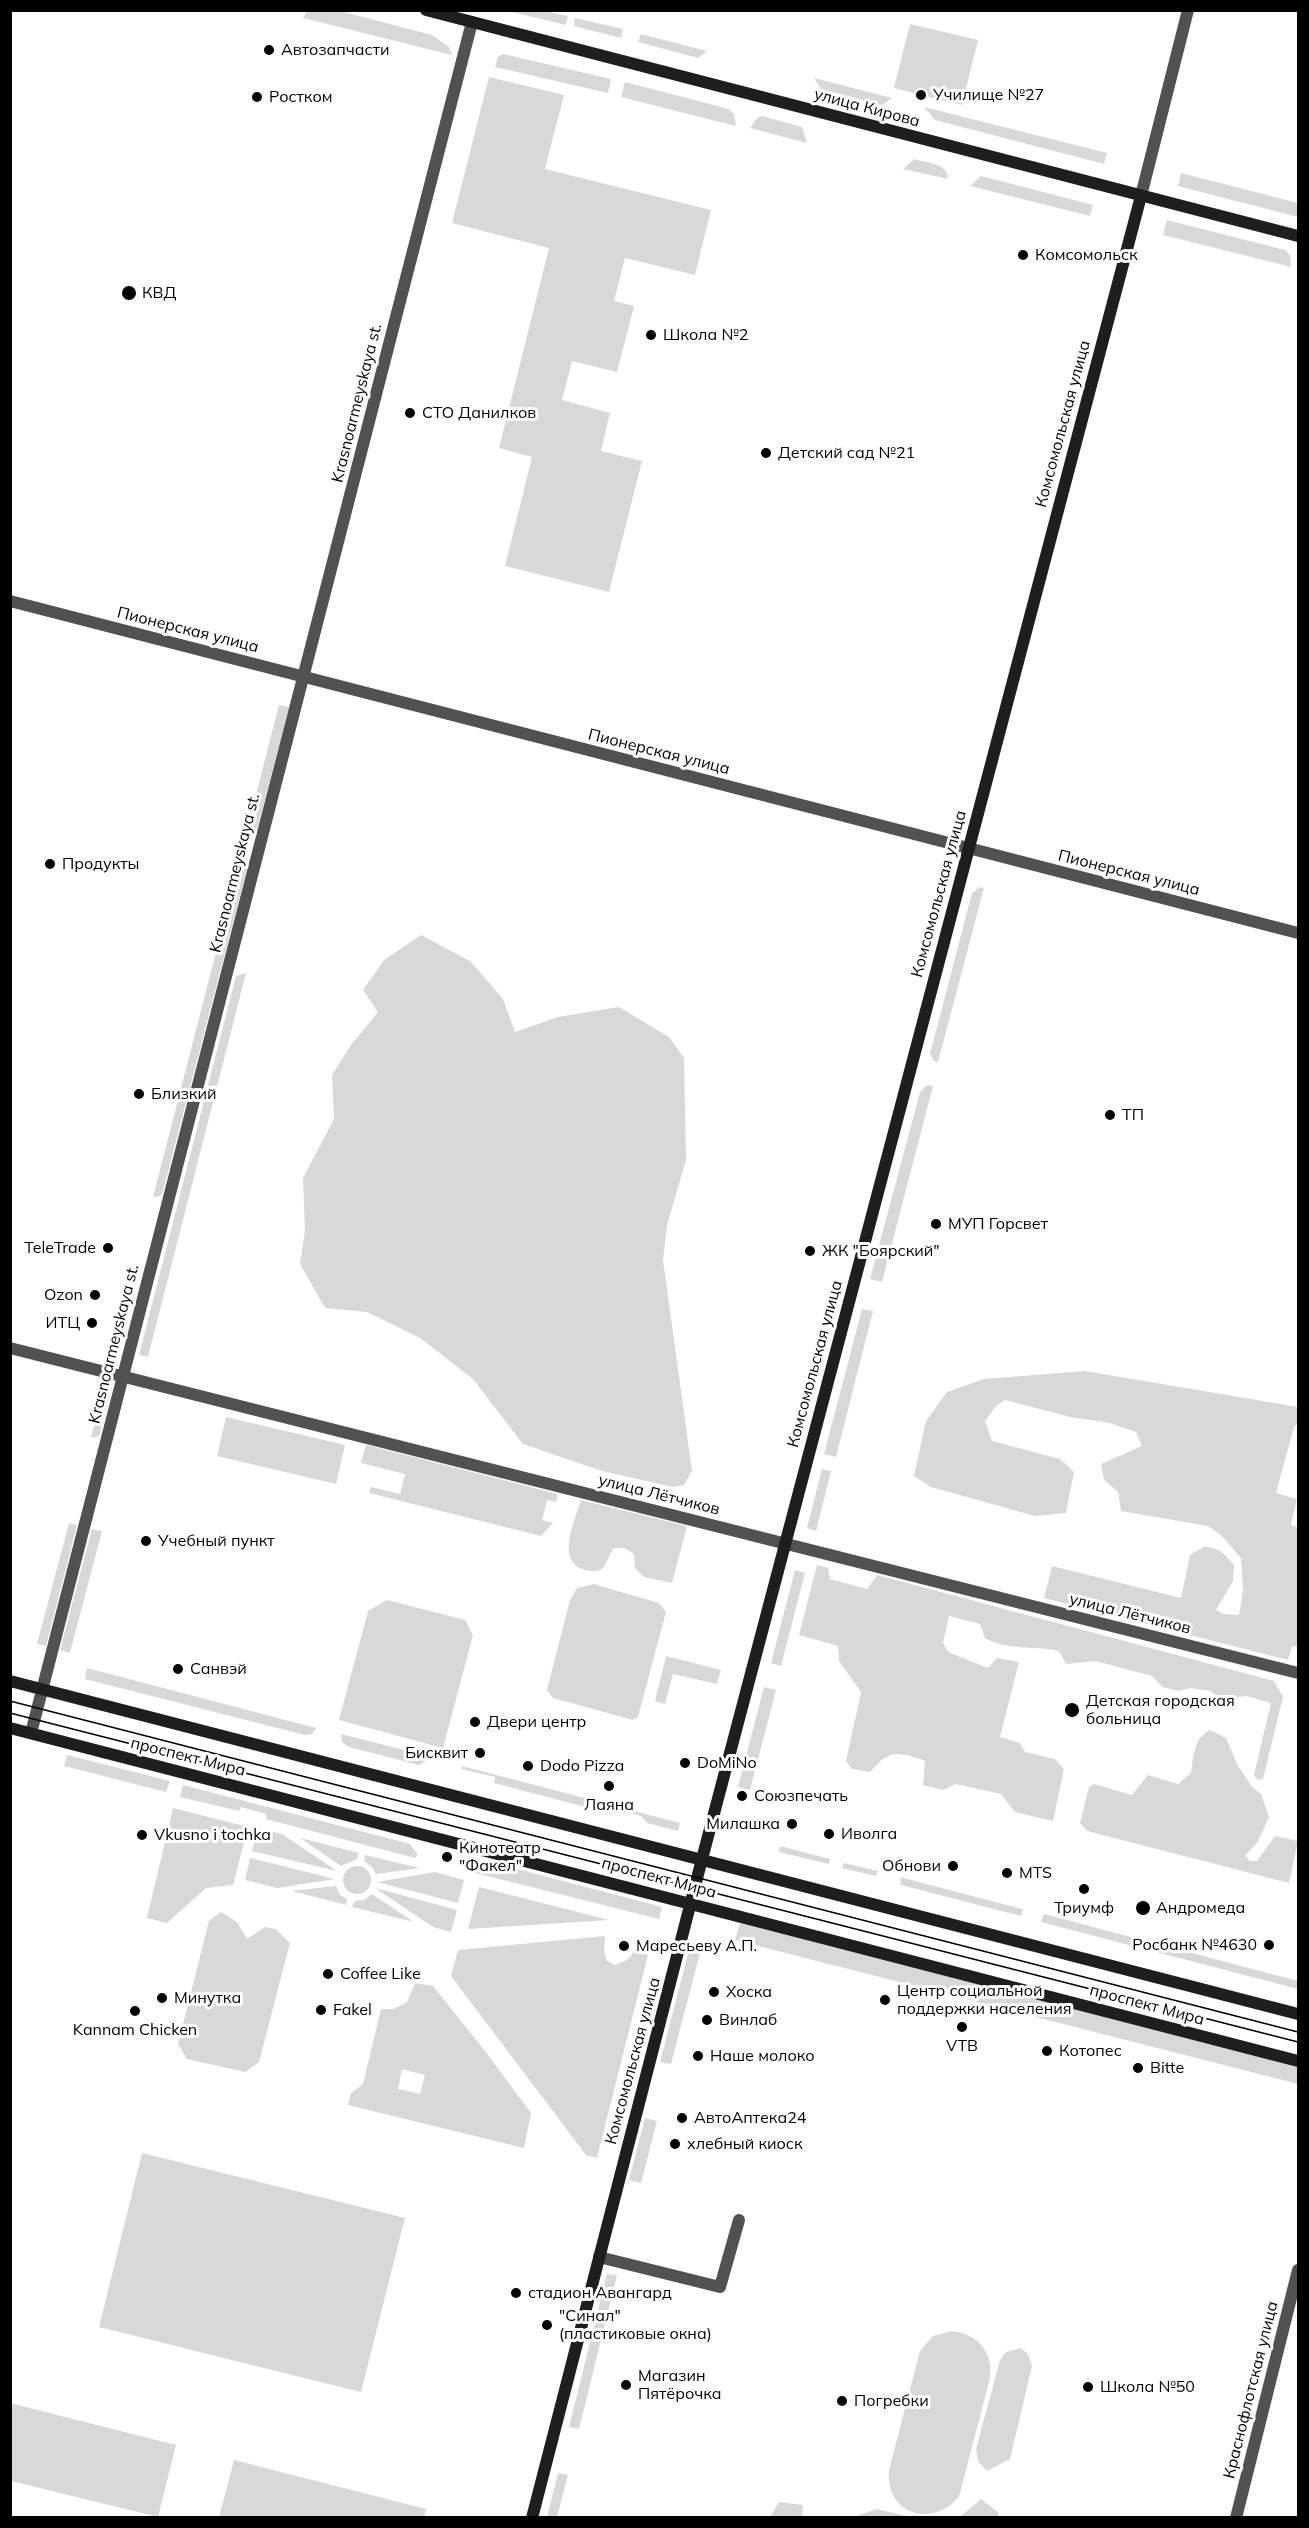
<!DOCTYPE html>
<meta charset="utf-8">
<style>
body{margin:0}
#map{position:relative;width:1309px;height:2528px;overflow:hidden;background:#fff;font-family:Mulish,sans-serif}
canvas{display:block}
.frame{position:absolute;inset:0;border:12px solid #000;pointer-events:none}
</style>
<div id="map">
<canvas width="1309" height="2528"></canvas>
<div class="frame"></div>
</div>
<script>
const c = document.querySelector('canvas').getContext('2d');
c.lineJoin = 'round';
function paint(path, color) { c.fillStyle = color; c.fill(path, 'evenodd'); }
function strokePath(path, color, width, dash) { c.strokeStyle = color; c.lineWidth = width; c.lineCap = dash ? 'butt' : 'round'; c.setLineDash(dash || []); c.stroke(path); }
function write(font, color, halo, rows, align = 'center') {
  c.font = font + ' Mulish,sans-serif'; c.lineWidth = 6; c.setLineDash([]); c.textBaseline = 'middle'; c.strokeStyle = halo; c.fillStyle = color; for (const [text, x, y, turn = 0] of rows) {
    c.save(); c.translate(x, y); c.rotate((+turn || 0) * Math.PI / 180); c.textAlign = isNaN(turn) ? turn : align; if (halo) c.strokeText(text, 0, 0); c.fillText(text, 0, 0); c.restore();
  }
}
paint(new Path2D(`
 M 307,11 L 340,11 L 432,35 L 449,47 L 452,55 L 303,18 Z
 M 508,11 L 545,11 L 568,16 L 566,25 Z
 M 575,18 L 623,29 L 621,38 L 574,26 Z
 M 910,24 L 978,40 L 962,105 L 894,88 Z
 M 641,34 L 707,51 L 698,58 L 638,42 Z
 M 503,54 L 611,79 L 608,93 L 495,67 L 498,57 Z
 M 489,77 L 564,95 L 545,169 L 711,210 L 695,275 L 625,258 L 614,301 L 634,306 L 617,372 L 572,361 L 562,400 L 610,413 L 601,451 L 642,461 L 609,592 L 505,566 L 532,457 L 499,448 L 549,248 L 452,223 Z
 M 814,78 L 892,98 L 882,105 L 821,89 Z
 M 625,82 L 729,109 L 734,114 L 736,126 L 621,97 Z
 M 924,107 L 1107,153 L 1104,164 L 935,120 Z
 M 762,116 L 802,127 L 807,143 L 750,128 L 757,118 Z
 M 914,159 C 927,163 948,163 948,179 L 903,169 Z
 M 1181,173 L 1298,203 L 1298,217 L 1178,186 Z
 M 981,176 L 1093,205 L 1090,216 L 970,186 Z
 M 1167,220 L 1285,250 L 1290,255 L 1291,267 L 1163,235 Z
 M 279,705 L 289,707 L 258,826 L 252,835 L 245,837 Z
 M 241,855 L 247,860 L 248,865 L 163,1191 L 160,1196 L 153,1197 Z
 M 980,887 L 984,888 L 938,1062 L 934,1061 L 930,1054 L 972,893 Z
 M 421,935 L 470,961 L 503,999 L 515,1032 L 558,1017 L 619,1007 L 669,1037 L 684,1058 L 686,1160 L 667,1225 L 663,1260 L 692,1471 L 684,1485 L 673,1487 L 602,1471 L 523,1444 L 473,1379 L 420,1338 L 367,1312 L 325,1308 L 300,1264 L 305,1231 L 303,1178 L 334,1119 L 332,1075 L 351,1045 L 378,1012 L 363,990 L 384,960 Z
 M 246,973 L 148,1357 L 139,1355 L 236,976 Z
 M 927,1085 L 933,1086 L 882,1282 L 870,1279 L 920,1092 Z
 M 862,1309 L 873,1311 L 836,1457 L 824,1454 Z
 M 1085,1371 L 1298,1407 L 1298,1423 L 1294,1427 L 1276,1493 L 1297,1499 L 1291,1525 L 1298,1527 L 1298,1647 L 1292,1646 L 1288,1660 L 1044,1598 L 1052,1566 L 1181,1598 L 1190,1555 L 1205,1546 L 1221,1551 L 1234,1565 L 1233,1581 L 1216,1610 L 1224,1614 L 1239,1615 L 1243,1591 L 1241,1558 L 1222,1536 L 1208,1526 L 1121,1511 L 1118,1492 L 1104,1480 L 1101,1464 L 1142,1446 L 1136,1432 L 1110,1423 L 1070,1417 L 1005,1400 L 996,1406 L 985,1421 L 992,1441 L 1060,1459 L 1074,1472 L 1066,1513 L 1035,1516 L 931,1487 L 914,1476 L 926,1421 L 947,1392 L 984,1379 Z
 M 104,1384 L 109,1397 L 99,1436 L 91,1438 Z
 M 226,1417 L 345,1445 L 336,1484 L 217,1456 Z
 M 366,1445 L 558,1494 L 556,1502 L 547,1500 L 542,1520 L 553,1523 L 541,1536 L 369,1493 L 371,1487 L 400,1494 L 405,1474 L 361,1463 Z
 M 822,1469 L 831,1471 L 816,1531 L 807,1528 Z
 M 581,1500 L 687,1526 L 672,1583 L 644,1577 L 635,1568 L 634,1554 L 624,1548 L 614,1548 C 609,1554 607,1563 603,1568 C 598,1573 591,1571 585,1570 C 555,1562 575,1520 581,1500 Z
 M 69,1523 L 77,1525 L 46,1646 L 37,1644 Z
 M 92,1529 L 102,1531 L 70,1653 L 60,1650 Z
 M 817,1565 L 828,1568 L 830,1579 L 867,1589 L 877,1575 L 1274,1681 L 1283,1697 L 1263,1779 L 1258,1780 L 1254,1775 L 1271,1703 L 1246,1696 L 1222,1699 L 1210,1691 L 1191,1688 L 1178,1691 L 1163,1687 L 1152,1676 L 1095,1661 L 1066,1664 L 1059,1651 C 1033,1645 1007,1651 985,1638 L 980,1624 L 949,1616 L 943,1643 L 948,1652 L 988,1668 L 997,1658 L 1019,1662 L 1000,1737 L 1020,1743 L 1025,1752 L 1055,1759 L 1064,1769 L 1053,1821 L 1015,1812 L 1001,1794 L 956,1784 L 943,1790 L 923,1785 L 925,1761 C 899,1751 889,1749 870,1772 L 852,1769 L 846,1761 L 861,1692 L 839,1661 L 838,1646 L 799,1635 Z
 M 795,1570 L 805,1573 L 781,1666 L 771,1663 Z
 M 594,1584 L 659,1603 L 666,1612 L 638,1717 L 633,1720 L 553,1698 L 547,1690 L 570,1600 L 577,1588 Z
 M 387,1600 L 465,1620 L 473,1635 L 443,1748 L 339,1720 L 368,1611 Z
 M 666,1656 L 721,1670 L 717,1684 L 673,1674 L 665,1704 L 655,1701 Z
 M 87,1668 L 316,1728 L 312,1734 L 305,1735 L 85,1679 Z
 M 764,1687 L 776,1690 L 750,1790 L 738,1787 Z
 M 1210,1730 L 1226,1738 L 1237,1764 L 1252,1787 L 1261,1794 L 1269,1817 L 1257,1843 L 1245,1855 L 1250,1861 L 1257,1861 L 1275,1836 L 1298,1841 L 1289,1883 L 1087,1831 L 1080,1823 L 1089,1787 L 1094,1784 L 1132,1795 L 1148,1775 L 1178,1784 L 1191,1773 C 1194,1755 1193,1739 1210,1730 Z
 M 341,1734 L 432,1757 L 419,1765 L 349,1747 L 342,1742 Z
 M 67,1755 L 170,1781 L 166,1792 L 64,1766 Z
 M 462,1766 L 680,1823 L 678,1831 L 647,1823 L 641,1816 L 618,1809 L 612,1814 L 494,1783 L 495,1777 L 461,1769 Z
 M 183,1785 L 410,1844 L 418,1855 L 415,1858 L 266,1819 L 266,1814 L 241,1807 L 239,1811 L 180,1797 Z
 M 173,1808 L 248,1827 L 233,1885 L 206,1888 L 167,1923 L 147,1918 Z
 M 258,1828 L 282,1834 L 337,1871 L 252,1851 Z
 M 300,1838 L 359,1853 L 357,1859 L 341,1866 Z
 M 780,1846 L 830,1859 L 829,1864 L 779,1852 Z
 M 365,1855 L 420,1868 L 376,1874 L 372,1867 L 364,1861 Z
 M 250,1858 L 335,1879 L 277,1888 L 245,1880 Z
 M 487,1861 L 662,1907 L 659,1919 L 475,1873 L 473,1868 Z
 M 844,1863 L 878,1871 L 876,1876 L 842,1868 Z
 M343 1880a14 14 0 1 1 28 0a14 14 0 1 1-28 0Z
 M 435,1872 L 464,1880 L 458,1903 L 377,1882 Z
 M 900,1877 L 1022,1909 L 1023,1910 L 1021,1916 L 901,1885 Z
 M 336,1886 L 339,1894 L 347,1899 L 346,1905 L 292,1891 Z
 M 479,1887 L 609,1920 L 468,1929 Z
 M 375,1888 L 457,1910 L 451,1932 L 433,1927 Z
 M 372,1894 L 414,1922 L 352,1907 L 354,1901 L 364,1900 Z
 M 221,1912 L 237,1922 L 247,1939 L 265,1927 L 276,1929 L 290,1943 L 259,2062 L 245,2072 L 187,2059 L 178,2044 L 209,1921 Z
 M 1044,1914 L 1298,1981 L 1298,1989 L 1041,1922 Z
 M 740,1923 L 1298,2066 L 1298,2084 L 735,1940 Z
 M 605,1936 L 604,1951 L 607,1961 L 615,1965 L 627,1960 L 634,1952 L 648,1955 L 597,2158 L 586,2155 L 451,1976 L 458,1950 Z
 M 689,1950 L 700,1953 L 671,2064 L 660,2062 Z
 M 415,1983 L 433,1986 L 485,2051 L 531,2113 L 524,2148 L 348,2105 L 351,2093 L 363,2084 L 381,2009 L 393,2009 L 407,2002 ZM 402,2069 L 425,2075 L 420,2094 L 398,2089 Z
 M 645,2118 L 657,2121 L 641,2183 L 629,2180 Z
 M 142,2153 L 405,2218 L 361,2392 L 99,2327 Z
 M 607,2274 L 617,2275 L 579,2429 L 569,2427 Z
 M 952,2331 C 978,2334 993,2352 990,2378 L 959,2497 C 932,2528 885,2515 889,2470 L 920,2351 L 933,2336 Z
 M 1021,2348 L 1028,2354 L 1032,2366 L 1010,2459 L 987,2471 L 978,2461 L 976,2449 L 1000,2360 L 1006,2352 Z
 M 10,2403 L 176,2445 L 158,2517 L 11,2481 Z
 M 234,2460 L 426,2509 L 424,2517 L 219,2517 Z
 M 558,2473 L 568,2475 L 557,2517 L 547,2517 Z
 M 981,2499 L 998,2512 L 999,2517 L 960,2517 Z
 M 779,2502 L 803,2505 L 802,2517 L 770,2517 Z
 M 876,2509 L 911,2517 L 854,2517 Z`), '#d8d8d8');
strokePath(new Path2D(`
 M 1141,196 L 1188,10
 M 10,601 L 1298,933
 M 10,1348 L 1298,1673
 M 31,1733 L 472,22
 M 599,2257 L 720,2287 L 739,2220
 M 1236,2518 L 1298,2270`), '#515151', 12);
strokePath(new Path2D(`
 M 426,10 L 1298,236
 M 10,1681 L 1298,2014
 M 10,1728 L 1298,2061
 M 532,2518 L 702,1859 L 1141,196`), '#1e1e1e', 12);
strokePath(new Path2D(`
 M 10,1701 L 1298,2032
 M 10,1713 L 1298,2042`), '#000', 1.5);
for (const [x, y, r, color] of [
 [269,50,6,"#000"],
 [921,95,6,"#000"],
 [257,97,6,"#000"],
 [1023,255,6,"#000"],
 [129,293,8,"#000"],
 [651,335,6,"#000"],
 [410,413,6,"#000"],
 [766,453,6,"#000"],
 [50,864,6,"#000"],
 [139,1094,6,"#000"],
 [1110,1115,6,"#000"],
 [936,1224,6,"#000"],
 [108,1248,6,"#000"],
 [810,1251,6,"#000"],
 [95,1295,6,"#000"],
 [92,1323,6,"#000"],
 [146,1541,6,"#000"],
 [178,1669,6,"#000"],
 [1072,1710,8,"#000"],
 [475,1722,6,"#000"],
 [480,1753,6,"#000"],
 [685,1763,6,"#000"],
 [528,1766,6,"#000"],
 [609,1786,6,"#000"],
 [742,1796,6,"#000"],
 [792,1824,6,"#000"],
 [829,1834,6,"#000"],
 [142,1835,6,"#000"],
 [447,1857,6,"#000"],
 [953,1866,6,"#000"],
 [1007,1873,6,"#000"],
 [1084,1889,6,"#000"],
 [1143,1908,8,"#000"],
 [1269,1945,6,"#000"],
 [624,1946,6,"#000"],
 [328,1974,6,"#000"],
 [714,1992,6,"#000"],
 [162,1998,6,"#000"],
 [885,2000,6,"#000"],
 [321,2010,6,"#000"],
 [135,2011,6,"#000"],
 [707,2020,6,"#000"],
 [962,2027,6,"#000"],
 [1047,2051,6,"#000"],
 [698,2056,6,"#000"],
 [1138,2068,6,"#000"],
 [682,2118,6,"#000"],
 [675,2144,6,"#000"],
 [516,2293,6,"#000"],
 [547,2325,6,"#000"],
 [626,2385,6,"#000"],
 [1088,2387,6,"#000"],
 [842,2401,6,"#000"]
]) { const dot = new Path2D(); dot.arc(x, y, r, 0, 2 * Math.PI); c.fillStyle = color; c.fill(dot); strokePath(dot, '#fff', 2); }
write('16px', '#000', '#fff', [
 ["Автозапчасти",281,50],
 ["Училище №27",933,95],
 ["Ростком",269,97],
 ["Комсомольск",1035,255],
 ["КВД",142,293],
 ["Школа №2",663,335],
 ["СТО Данилков",422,413],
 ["Детский сад №21",778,453],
 ["Продукты",62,864],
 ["Близкий",151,1094],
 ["ТП",1122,1115],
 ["МУП Горсвет",948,1224],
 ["TeleTrade",96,1248,"right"],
 ["ЖК \"Боярский\"",822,1251],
 ["Ozon",83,1295,"right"],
 ["ИТЦ",80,1323,"right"],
 ["Учебный пункт",158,1541],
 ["Санвэй",190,1669],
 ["Детская городская",1086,1701],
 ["больница",1086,1719],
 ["Двери центр",487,1722],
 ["Бисквит",468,1753,"right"],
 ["DoMiNo",697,1763],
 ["Dodo Pizza",540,1766],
 ["Союзпечать",754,1796],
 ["Лаяна",609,1805,"center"],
 ["Милашка",780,1824,"right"],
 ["Иволга",841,1834],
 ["Vkusno i tochka",154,1835],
 ["Кинотеатр",459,1848],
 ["\"Факел\"",459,1866],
 ["Обнови",941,1866,"right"],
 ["MTS",1019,1873],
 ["Триумф",1084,1908,"center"],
 ["Андромеда",1156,1908],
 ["Росбанк №4630",1257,1945,"right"],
 ["Маресьеву А.П.",636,1946],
 ["Coffee Like",340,1974],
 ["Центр социальной",897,1991],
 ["поддержки населения",897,2009],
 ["Хоска",726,1992],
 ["Минутка",174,1998],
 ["Fakel",333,2010],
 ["Винлаб",719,2020],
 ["Kannam Chicken",135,2030,"center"],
 ["VTB",962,2046,"center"],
 ["Котопес",1059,2051],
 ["Наше молоко",710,2056],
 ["Bitte",1150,2068],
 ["АвтоАптека24",694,2118],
 ["хлебный киоск",687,2144],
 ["стадион Авангард",528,2293],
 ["\"Синал\"",559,2316],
 ["(пластиковые окна)",559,2334],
 ["Магазин",638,2376],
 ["Пятёрочка",638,2394],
 ["Школа №50",1100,2387],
 ["Погребки",854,2401]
], 'left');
write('16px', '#000', '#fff', [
 ["улица Кирова",867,108,15],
 ["Krasnoarmeyskaya st.",357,403,-76],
 ["Комсомольская улица",1063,424,-75],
 ["Пионерская улица",188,630,14],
 ["Пионерская улица",659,752,14],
 ["Krasnoarmeyskaya st.",235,873,-76],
 ["Пионерская улица",1129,873,14],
 ["Комсомольская улица",939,894,-75],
 ["Krasnoarmeyskaya st.",114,1344,-76],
 ["Комсомольская улица",815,1364,-75],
 ["улица Лётчиков",659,1495,14],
 ["улица Лётчиков",1130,1614,14],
 ["проспект Мира",188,1757,14],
 ["проспект Мира",659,1878,15],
 ["проспект Мира",1147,2005,15],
 ["Комсомольская улица",633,2061,-75],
 ["Краснофлотская улица",1251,2390,-76]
]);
</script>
